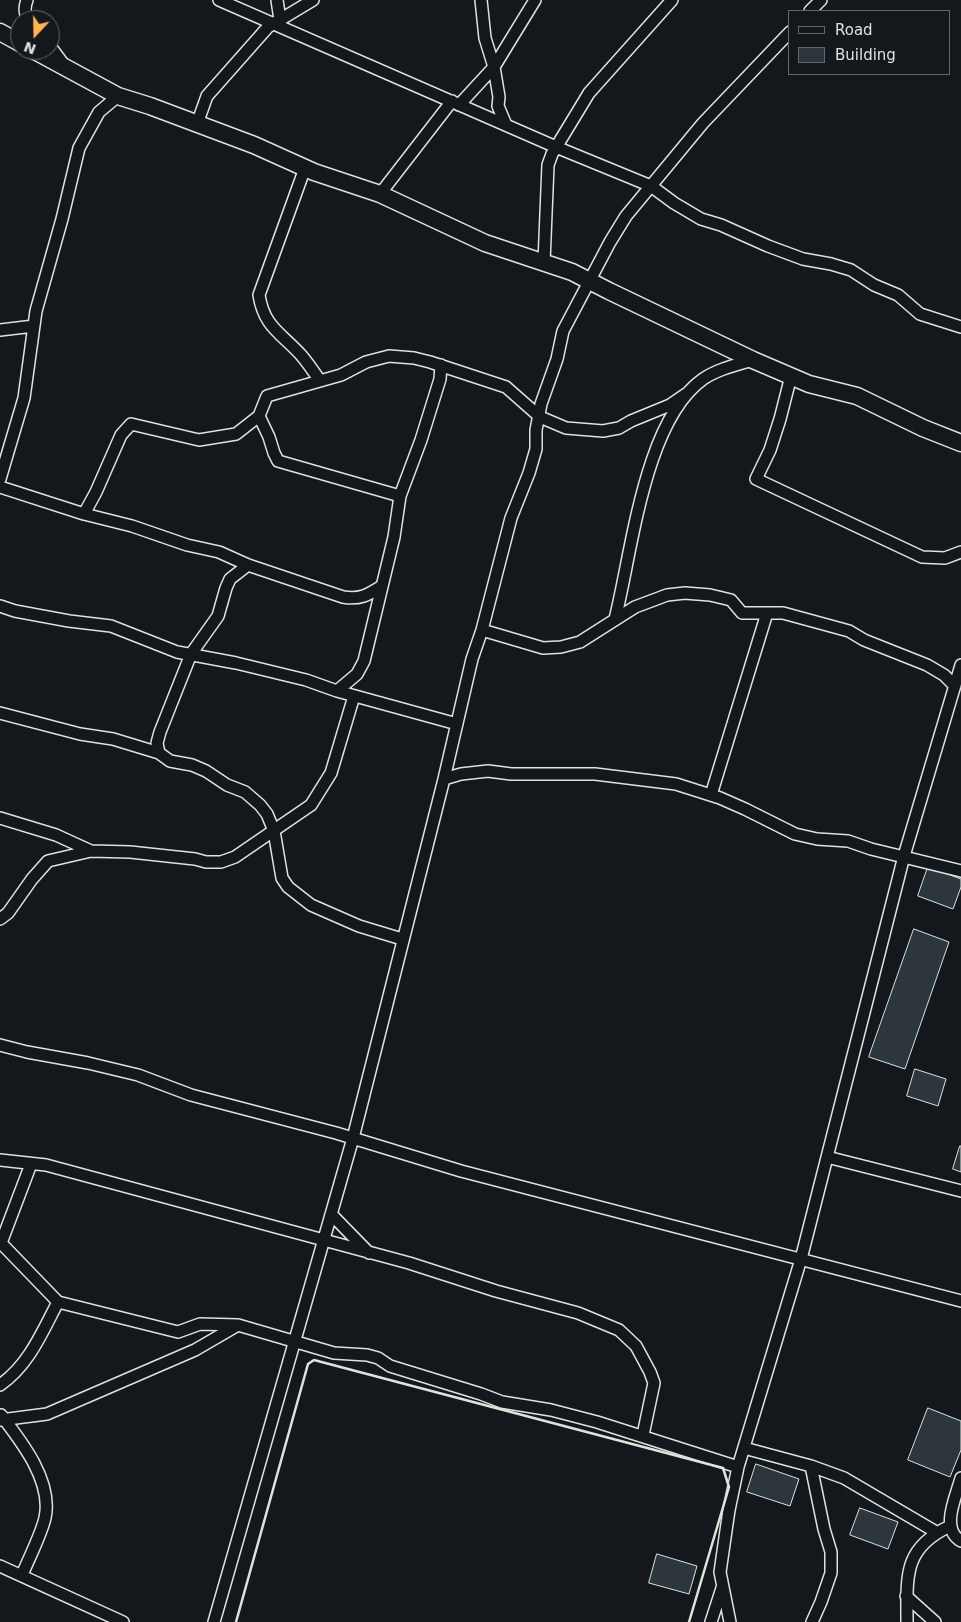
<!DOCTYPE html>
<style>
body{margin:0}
#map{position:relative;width:961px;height:1622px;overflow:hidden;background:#14181c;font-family:"DejaVu Sans",sans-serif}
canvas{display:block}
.legend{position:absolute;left:788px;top:10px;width:162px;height:65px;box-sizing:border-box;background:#14181c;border:1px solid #626a69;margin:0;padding:6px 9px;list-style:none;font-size:15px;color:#d8e6dc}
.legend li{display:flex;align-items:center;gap:10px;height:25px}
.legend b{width:25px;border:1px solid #626a69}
.north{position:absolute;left:10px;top:10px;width:50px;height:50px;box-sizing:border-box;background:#14181c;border:1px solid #626a69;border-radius:50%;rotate:201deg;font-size:14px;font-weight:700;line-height:20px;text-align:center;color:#d8e6dc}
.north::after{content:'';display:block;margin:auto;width:18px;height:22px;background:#ffb74d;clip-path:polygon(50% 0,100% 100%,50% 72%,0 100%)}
</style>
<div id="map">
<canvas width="961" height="1622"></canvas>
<ul class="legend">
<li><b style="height:6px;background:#14181c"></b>Road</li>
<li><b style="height:14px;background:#2c363c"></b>Building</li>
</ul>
<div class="north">N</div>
</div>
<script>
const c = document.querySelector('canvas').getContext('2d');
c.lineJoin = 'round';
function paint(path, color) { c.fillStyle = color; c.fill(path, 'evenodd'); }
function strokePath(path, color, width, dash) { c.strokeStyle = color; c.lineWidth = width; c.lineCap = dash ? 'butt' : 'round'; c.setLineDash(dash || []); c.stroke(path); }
const building = new Path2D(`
 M 928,867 L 961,879 L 961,887 L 953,909 L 918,896 Z
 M 914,929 L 949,942 L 905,1069 L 869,1057 Z
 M 915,1069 L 946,1079 L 938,1106 L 907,1096 Z
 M 960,1146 L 961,1146 L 961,1172 L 953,1169 Z
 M 928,1408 L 961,1421 L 961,1450 L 950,1477 L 908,1460 Z
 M 756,1464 L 799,1479 L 790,1506 L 747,1492 Z
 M 860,1508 L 898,1522 L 888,1549 L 850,1535 Z
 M 657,1554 L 697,1566 L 689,1594 L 649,1583 Z`);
paint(building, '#2c363c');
strokePath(building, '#d8e6dc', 1);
const street = new Path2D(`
 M 27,0 C 24,8 24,14 29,20
 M 219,0 L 556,147 L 651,186 L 674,203 L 701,219 L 721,225 L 768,246 L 803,259 L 831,264 L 851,270 L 874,285 L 898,295 L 920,314 L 961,327
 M 277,0 L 280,20
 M 481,0 L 485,38 L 494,67 L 499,97 L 498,106 L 506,125
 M 810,11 L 821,0
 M 50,46 L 64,65
 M 459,105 L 494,67 L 535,0
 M 197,124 L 207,96 L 268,27 L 313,0
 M 305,168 L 259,295 C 264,327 281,333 301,355 C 308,363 314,372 320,381
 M 380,194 L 452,101
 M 544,262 L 548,165 L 552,154 L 589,93 L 672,0
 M 0,330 L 34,326
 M 791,376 L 780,419 L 770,450 L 756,479 L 922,557 L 945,558 L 961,552
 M 259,416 L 269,437 L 274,453 L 278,461 L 400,496
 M 0,479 L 24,398 L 36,311 L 62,219 L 79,148 L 99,112 L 118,96
 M 0,487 L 84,514 L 132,526 L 187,545 L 219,552 L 248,565 L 343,597 C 360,600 368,595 382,586
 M 84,514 L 96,492 L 121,435 L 131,424 L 199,440 L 236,434 L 259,416 L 267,396 L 341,375 L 366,362 L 389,356 L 414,358 L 430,362 L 506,387 L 540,417 L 566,428 L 603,431 L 619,428 L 631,421 L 670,405 L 686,394
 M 0,606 L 15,611 L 69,621 L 111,626 L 177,652 L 236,663 L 306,680 L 337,691 L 457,724
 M 615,619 C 632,552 644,421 703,379 C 718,369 736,365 753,360
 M 482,630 L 543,648 L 561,647 L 580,642 L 635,607 L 667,595 L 685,593 L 710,595 L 731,600 L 742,613 L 783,613 L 849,631 L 864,640 L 927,665 L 944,675 L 955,686
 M 337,691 L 357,674 L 364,661 L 394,537 L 400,496 L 421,440 L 440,379 L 441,365
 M 0,713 L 80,734 L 113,739 L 159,753 L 170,761 L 192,765 L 206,771 L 227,785 L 245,792 L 260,805 L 267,814 L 274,831 L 282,878 L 288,887 L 311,905 L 359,926 L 402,939
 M 159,753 L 157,743 L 160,732 L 191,654 L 218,616 L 226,588 L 230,579 L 248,565
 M 444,779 L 461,774 L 488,771 L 511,774 L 595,774 L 676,784 L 720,798 L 745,809 L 795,834 L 817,839 L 848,841 L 871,849 L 961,871
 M 711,795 L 767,613
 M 0,818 L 56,835 L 91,851
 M 0,919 L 8,913 L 32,879 L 48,861 L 91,851 L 130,852 L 195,859 L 206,862 L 221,862 L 235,857 L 311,805 L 331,773 L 354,696
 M 0,1045 L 27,1052 L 88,1063 L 138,1075 L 191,1095 L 336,1133 L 461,1171 L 961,1301
 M 827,1157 L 961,1191
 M 0,1160 L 46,1165 L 409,1263 L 496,1291 L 578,1313 L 619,1330 L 636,1346 L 650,1372 L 654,1383 L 643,1435
 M 31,1164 L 1,1243 L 58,1302
 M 331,1214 L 369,1253
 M 0,1385 C 29,1365 42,1332 58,1302 L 178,1332 L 200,1324 L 238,1325 L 334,1353 L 367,1355 L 378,1358 L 390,1366 L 481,1394 L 502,1402 L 551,1410 L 597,1422 L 738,1467
 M 1,1415 C 22,1442 53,1482 45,1518 C 41,1535 29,1558 22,1575
 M 0,1420 L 47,1414 L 195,1350 L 238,1325
 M 744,1448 L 811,1466 L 844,1478 L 936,1532
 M 811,1466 L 824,1529 L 831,1552 L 831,1573 L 821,1602 L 812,1622
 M 961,1478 C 956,1497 940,1529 961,1541
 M 0,1566 L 123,1622
 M 906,1596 L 935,1622
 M 214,1622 L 353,1138 L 444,779 L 472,659 L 482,630 L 511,518 L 529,473 L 536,449 L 536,430 L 541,404 L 557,359 L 563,331 L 610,242 L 626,216 L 703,123 L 790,32
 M 711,1622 L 722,1588
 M 730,1622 L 720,1572 L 729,1510 L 738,1467 L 801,1259 L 904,856 L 961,665
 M 907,1622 C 907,1576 903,1548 950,1526`);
const secondary = new Path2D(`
 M 0,32 L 20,43
 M 33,50 L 118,96 L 150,106 L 254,145 L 314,172 L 380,194 L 485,243 L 572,272 L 609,291 L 753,360 L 809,384 L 857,396 L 923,428 L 961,443`);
strokePath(street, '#d8e6dc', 14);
strokePath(secondary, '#d8e6dc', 19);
strokePath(street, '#14181c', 11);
strokePath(secondary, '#14181c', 16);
strokePath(new Path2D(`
 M 236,1622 L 308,1364 L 314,1360 L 723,1468 L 729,1487 L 689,1622`), '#d8e6dc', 2.5);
</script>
